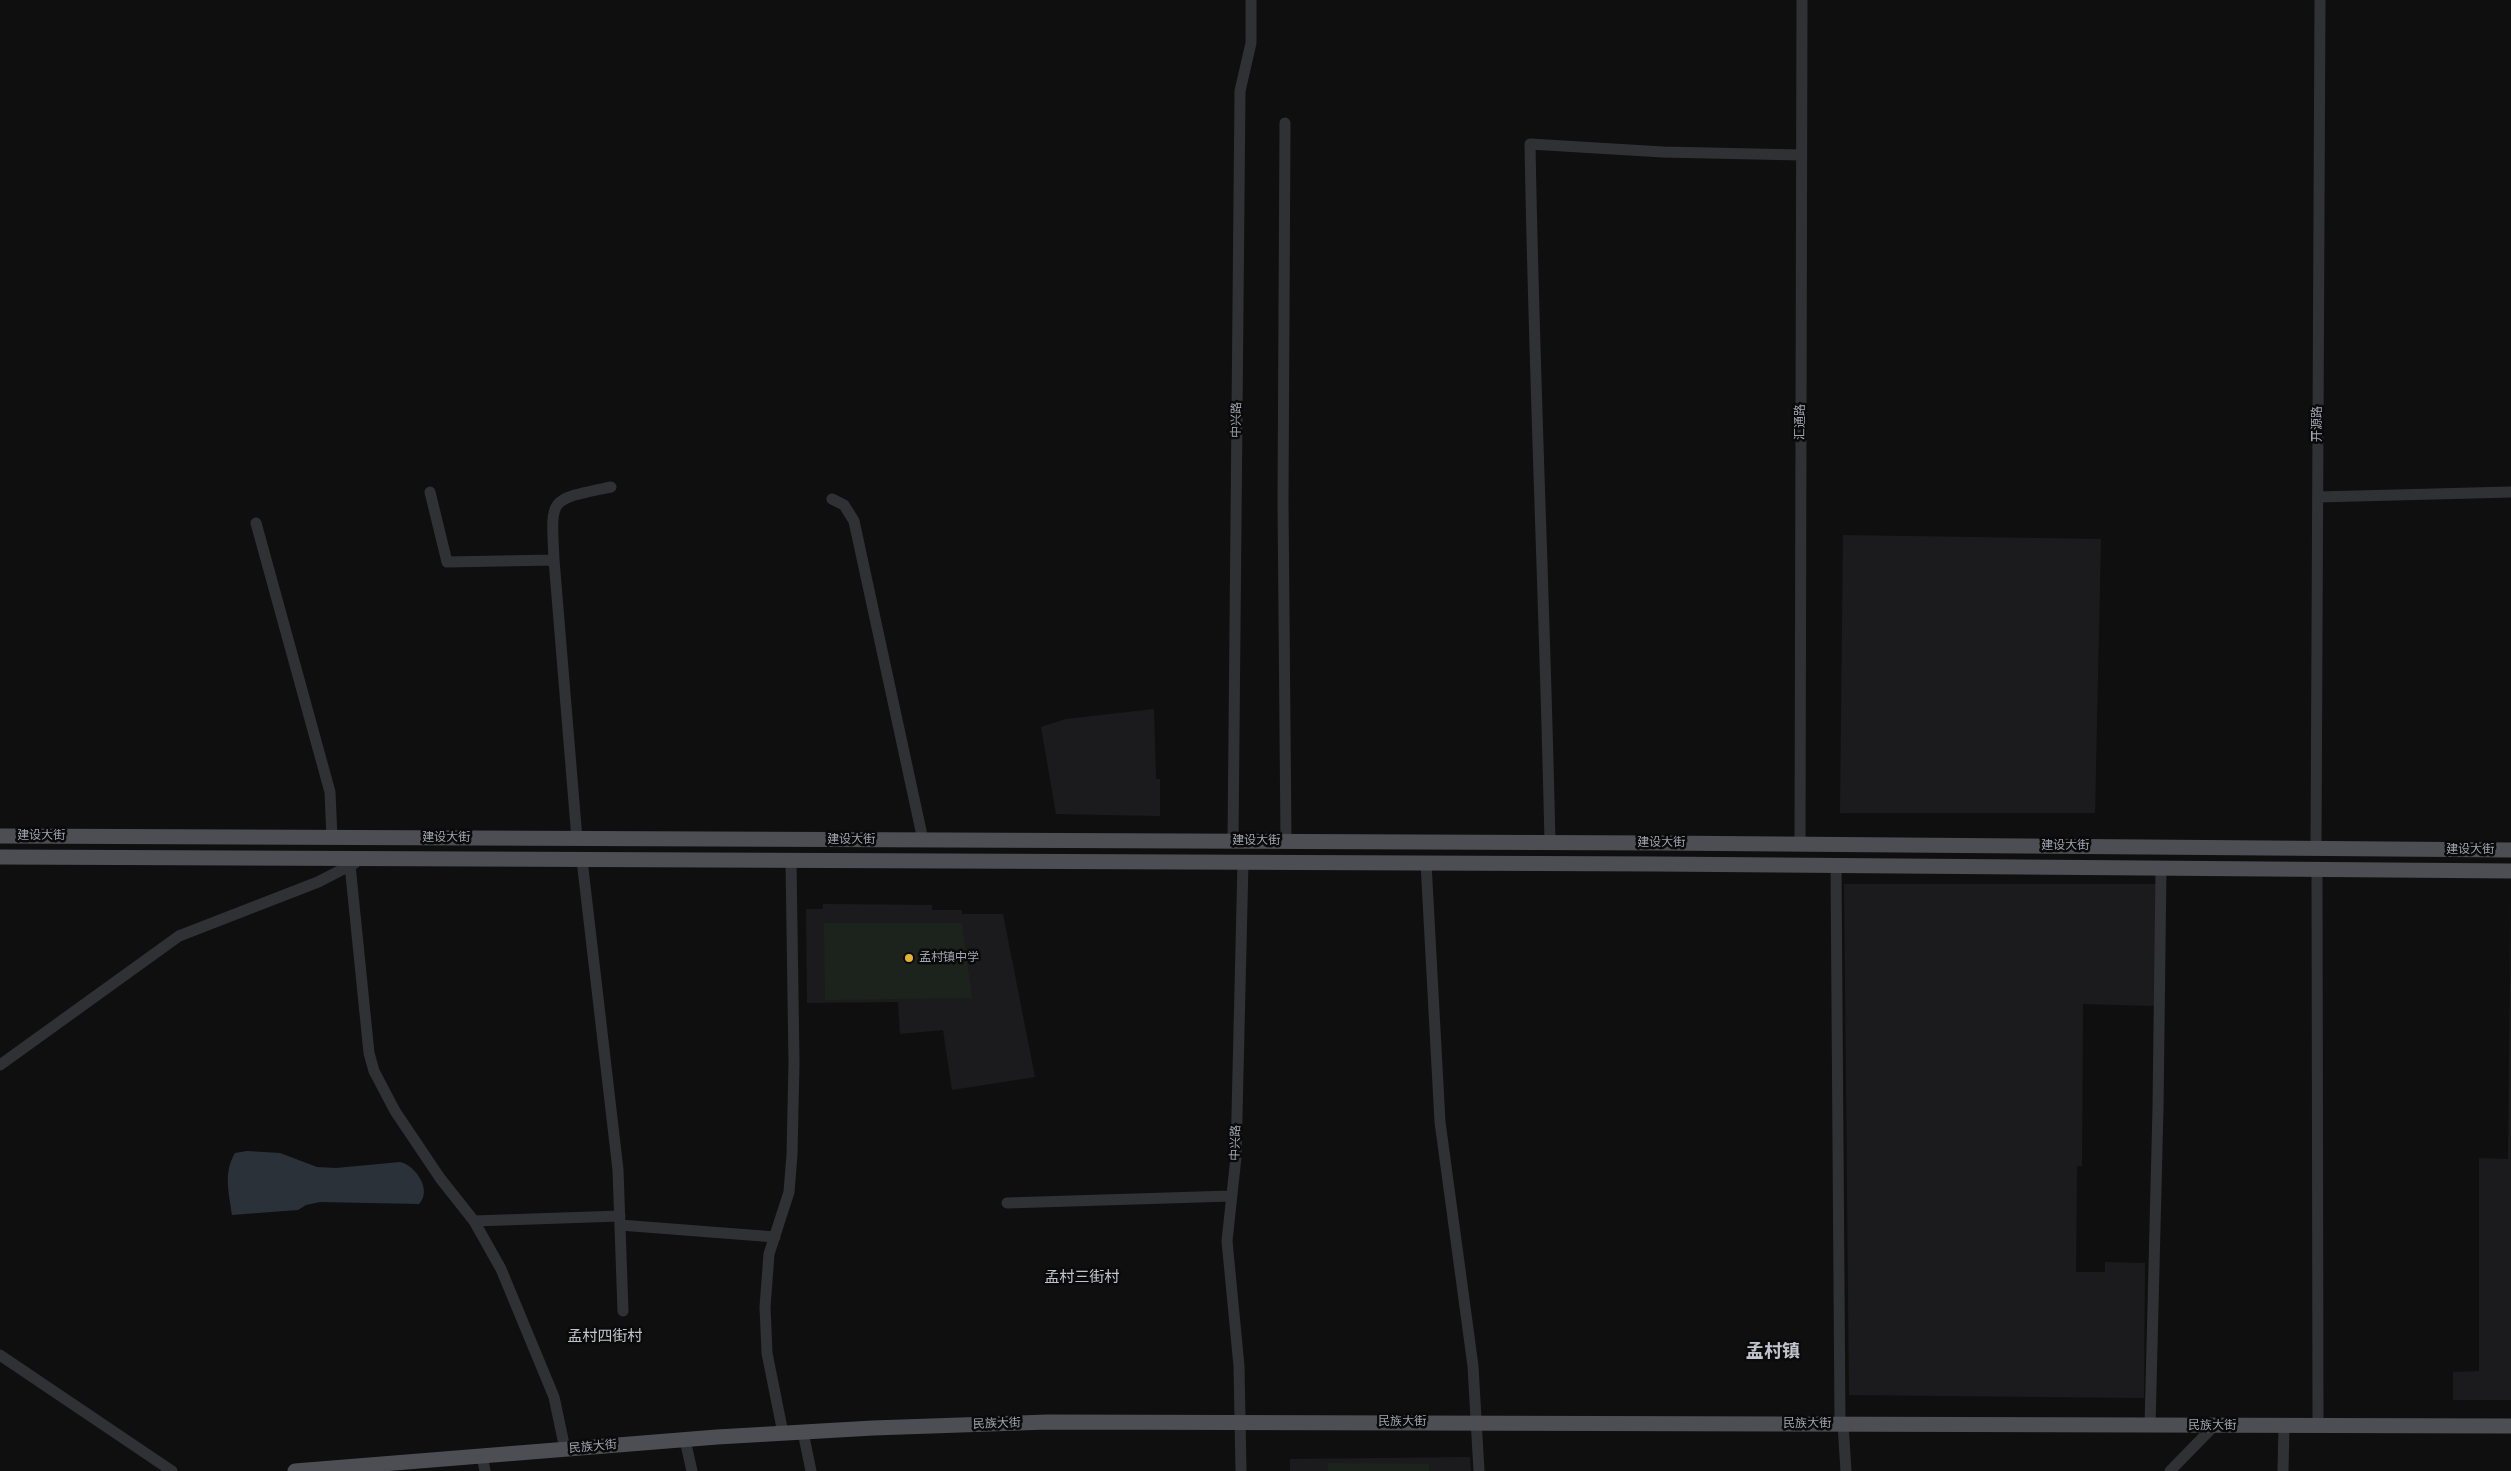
<!DOCTYPE html>
<meta charset="utf-8">
<style>
body{margin:0}
canvas{display:block;background:#0f0f10}
</style>
<canvas width="2511" height="1471"></canvas>
<script>
const c = document.querySelector('canvas').getContext('2d');
c.lineJoin = 'round';
function paint(path, color) { c.fillStyle = color; c.fill(path, 'evenodd'); }
function strokePath(path, color, width, dash) { c.strokeStyle = color; c.lineWidth = width; c.lineCap = dash ? 'butt' : 'round'; c.setLineDash(dash || []); c.stroke(path); }
function write(font, color, halo, rows, align = 'center') {
  c.font = font + ' "Varela Round","Noto Sans SC",sans-serif'; c.lineWidth = 5; c.setLineDash([]); c.textBaseline = 'middle'; c.strokeStyle = halo; c.fillStyle = color; for (const [text, x, y, turn = 0] of rows) {
    c.save(); c.translate(x, y); c.rotate((+turn || 0) * Math.PI / 180); c.textAlign = isNaN(turn) ? turn : align; if (halo) c.strokeText(text, 0, 0); c.fillText(text, 0, 0); c.restore();
  }
}
paint(new Path2D(`
 M 1843,535 L 2101,539 L 2095,813 L 1840,813 Z
 M 1154,709 L 1156,779 L 1160,779 L 1160,816 L 1056,814 L 1041,727 L 1066,719 Z
 M 1844,884 L 2156,884 L 2156,1006 L 2083,1004 L 2082,1166 L 2077,1166 L 2076,1272 L 2105,1272 L 2105,1262 L 2145,1263 L 2144,1398 L 1849,1395 Z
 M 2511,898 L 2511,1400 L 2453,1400 L 2453,1372 L 2479,1371 L 2479,1158 L 2508,1159 Z
 M 823,904 L 932,905 L 932,910 L 962,910 L 962,914 L 1003,914 L 1035,1077 L 952,1090 L 943,1030 L 900,1034 L 898,1002 L 807,1003 L 806,909 L 823,909 Z
 M 1470,1457 L 1471,1471 L 1290,1471 L 1290,1459 Z`), '#1b1b1d');
paint(new Path2D(`
 M 824,923 L 962,923 L 972,998 L 825,1000 Z
 M 1328,1463 L 1429,1464 L 1429,1471 L 1328,1471 Z`), '#1c231d');
paint(new Path2D(`
 M 247,1151 L 280,1153 L 317,1167 L 336,1168 L 400,1162 C 415,1165 433,1190 419,1204 L 320,1202 L 306,1205 L 298,1210 L 232,1215 C 229,1193 223,1173 235,1153 Z`), '#2a3138');
strokePath(new Path2D(`
 M 1285,123 L 1283,501 L 1286,842
 M 430,492 L 447,562 L 554,560 L 577,839
 M 2318,497 L 2511,492
 M 832,499 L 844,505 L 854,521 L 923,840
 M 256,523 L 330,792 L 332,838
 M 554,560 C 551,496 548,500 611,487
 M 1233,841 L 1240,91 L 1251,43 L 1251,0
 M 1550,843 C 1545,610 1534,377 1530,144 L 1663,152 L 1801,155
 M 1800,844 L 1802,0
 M 2316,848 L 2320,0
 M 582,860 L 618,1170 L 623,1311
 M 1426,863 L 1440,1122 L 1473,1366 L 1479,1471
 M 350,865 L 369,1053 L 374,1071 L 395,1111 L 440,1178 L 474,1221 L 501,1269 L 554,1397 L 565,1449
 M 1836,865 L 1840,1424
 M 2317,869 L 2318,1426
 M 0,1065 L 179,936 L 318,882 L 355,863
 M 1007,1203 L 1231,1196
 M 474,1221 L 620,1216
 M 620,1225 L 775,1237
 M 0,1355 L 172,1471
 M 1843,1424 L 1846,1471
 M 2150,1426 L 2158,1108 L 2161,868
 M 803,1432 L 811,1471
 M 783,1433 L 767,1353 L 765,1307 L 769,1254 L 789,1192 L 792,1155 L 794,1063 L 791,861
 M 685,1440 L 692,1471
 M 482,1456 L 485,1471
 M 1241,1471 L 1239,1366 L 1227,1241 L 1236,1157 L 1243,862
 M 2170,1471 L 2214,1426
 M 2283,1471 L 2284,1426`), '#303135', 11);
strokePath(new Path2D(`
 M 0,836 L 1657,843 L 2511,850
 M 0,857 L 1656,864 L 2511,871
 M 295,1471 L 717,1437 L 873,1428 L 1048,1422 L 2511,1426`), '#4d4e54', 15);
for (const [x, y, r, color] of [
 [909,958,5,"#e6b231"]
]) { const dot = new Path2D(); dot.arc(x, y, r, 0, 2 * Math.PI); c.fillStyle = color; c.fill(dot); strokePath(dot, '#0a0a0b', 2); }
write('12px', '#a1a5b1', '#0a0a0b', [
 ["中兴路",1237,420,-89],
 ["汇通路",1801,422,-90],
 ["开源路",2318,424,-90],
 ["建设大街",41,836],
 ["建设大街",446,838],
 ["建设大街",851,840],
 ["建设大街",1256,841],
 ["建设大街",1661,843],
 ["建设大街",2065,846],
 ["建设大街",2470,850],
 ["中兴路",1236,1143,-88],
 ["民族大街",1402,1422],
 ["民族大街",997,1424,-2],
 ["民族大街",1807,1424],
 ["民族大街",2212,1426],
 ["民族大街",593,1447,-5]
]);
write('12px', '#a1a5b1', '#0a0a0b', [
 ["孟村镇中学",919,958]
], 'left');
write('15px', '#c2c4cd', '#0a0a0b', [
 ["孟村三街村",1082,1278],
 ["孟村四街村",605,1337]
]);
write('bold 18px', '#c2c4cd', '#0a0a0b', [
 ["孟村镇",1773,1352]
]);
</script>
